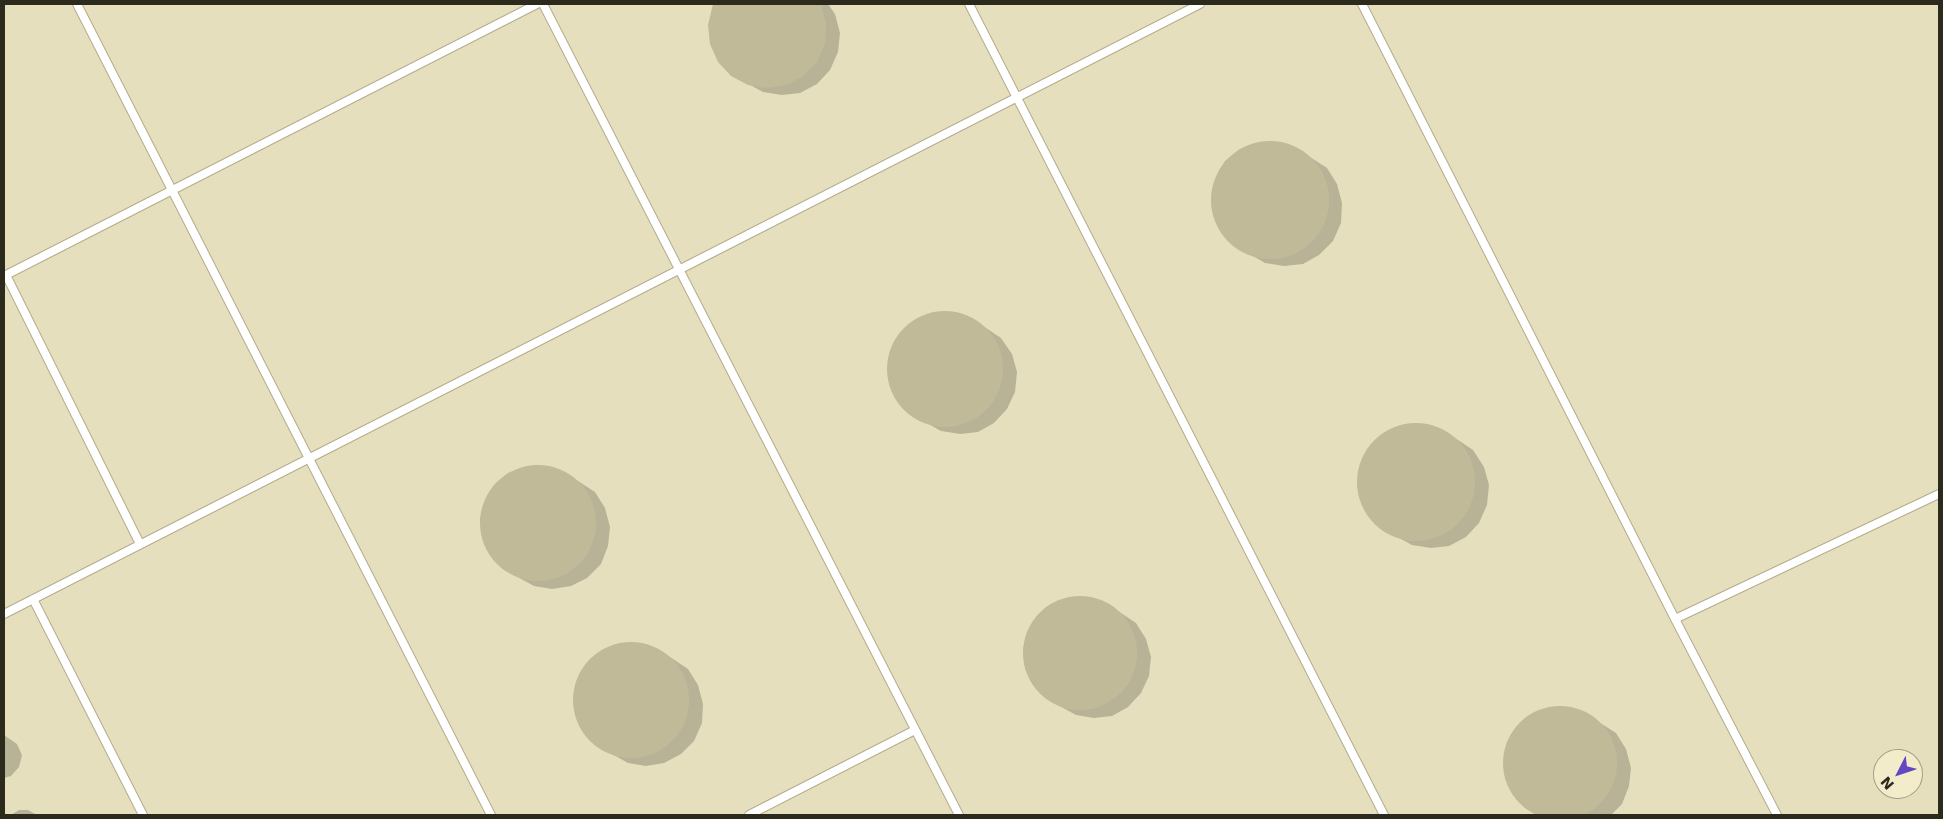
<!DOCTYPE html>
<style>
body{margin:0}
#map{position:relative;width:1943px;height:819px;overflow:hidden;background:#e6dfbd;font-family:"DejaVu Sans",sans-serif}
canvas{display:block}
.frame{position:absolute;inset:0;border:5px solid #2c2a1d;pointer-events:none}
.north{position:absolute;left:1873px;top:749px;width:50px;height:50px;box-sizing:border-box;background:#f3ecca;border:1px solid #a39e85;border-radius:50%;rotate:229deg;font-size:14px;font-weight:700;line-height:20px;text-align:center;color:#2c2a1d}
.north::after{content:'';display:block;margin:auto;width:18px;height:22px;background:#6248c0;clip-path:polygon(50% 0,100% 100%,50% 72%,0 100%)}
</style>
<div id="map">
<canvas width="1943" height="819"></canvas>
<div class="frame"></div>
<div class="north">N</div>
</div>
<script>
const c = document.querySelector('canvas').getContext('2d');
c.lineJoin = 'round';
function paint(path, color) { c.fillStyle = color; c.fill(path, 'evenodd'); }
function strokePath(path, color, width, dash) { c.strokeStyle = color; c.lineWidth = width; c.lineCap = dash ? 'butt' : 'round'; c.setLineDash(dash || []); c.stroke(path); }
paint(new Path2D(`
 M 715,4 L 828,4 L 835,14 L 840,33 L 838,52 L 830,70 L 817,84 L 800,93 L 782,95 L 763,92 L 732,75 L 713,7 Z
 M 1278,142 L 1296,148 L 1327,168 L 1337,184 L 1342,203 L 1341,223 L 1333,241 L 1319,255 L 1303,264 L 1284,266 L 1265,263 L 1234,245 L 1221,232 L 1213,215 L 1212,196 L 1216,178 L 1225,161 L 1240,149 L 1258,143 Z
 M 934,312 L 953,312 L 971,318 L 1001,338 L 1012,354 L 1017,372 L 1015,392 L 1007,409 L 994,423 L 978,432 L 960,434 L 941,431 L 925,422 L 910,414 L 897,400 L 890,383 L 888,365 L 892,347 L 902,331 L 916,319 Z
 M 1405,424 L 1424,424 L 1443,430 L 1473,450 L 1484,467 L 1489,485 L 1487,505 L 1479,523 L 1466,537 L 1449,546 L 1431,548 L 1412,545 L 1381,528 L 1368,514 L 1360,497 L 1358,478 L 1363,460 L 1372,444 L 1387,432 Z
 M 546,466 L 564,472 L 595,492 L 605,508 L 610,527 L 608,546 L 601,564 L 587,578 L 571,586 L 552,589 L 534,586 L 503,569 L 490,555 L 482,538 L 480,519 L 485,501 L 494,485 L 508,473 L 527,467 Z
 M 1088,597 L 1106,603 L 1136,623 L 1146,639 L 1151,657 L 1149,676 L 1141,693 L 1128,707 L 1112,716 L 1094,718 L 1076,715 L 1045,698 L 1033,684 L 1025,668 L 1023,650 L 1027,632 L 1037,616 L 1051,604 L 1069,598 Z
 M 639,643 L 658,649 L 688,669 L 698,685 L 703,704 L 702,723 L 694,741 L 681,754 L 664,763 L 646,766 L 628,763 L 596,745 L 584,732 L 576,715 L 574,696 L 578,678 L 588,663 L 602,651 L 620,644 Z
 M 1549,708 L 1568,708 L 1586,714 L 1616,733 L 1626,749 L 1631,768 L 1629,786 L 1622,804 L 1611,815 L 1537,815 L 1525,808 L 1513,795 L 1505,778 L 1504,760 L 1507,742 L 1517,726 L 1531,715 Z
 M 4,735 L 17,744 L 22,755 L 19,767 L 11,776 L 4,778 Z
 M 19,810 L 28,810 L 37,815 L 11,815 Z`), '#0003');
paint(new Path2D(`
 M 713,4 L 821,4 L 826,24 L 825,44 L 817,62 L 803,76 L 786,85 L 767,88 L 748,85 L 731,76 L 718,62 L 710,44 L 708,25 Z
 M1211 200a59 59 0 1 1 118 0a59 59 0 1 1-118 0Z
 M887 369a58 58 0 1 1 116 0a58 58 0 1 1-116 0Z
 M1357 482a59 59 0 1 1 118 0a59 59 0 1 1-118 0Z
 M480 523a58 58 0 1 1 116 0a58 58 0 1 1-116 0Z
 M1023 653a57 57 0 1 1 114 0a57 57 0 1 1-114 0Z
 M573 700a58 58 0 1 1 116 0a58 58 0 1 1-116 0Z
 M1503 763a57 57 0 1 1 114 0a57 57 0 1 1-114 0Z`), '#c1ba99');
const lane = new Path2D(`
 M 77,4 L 491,815
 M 543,4 L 959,815
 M 969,4 L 1384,815
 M 1362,4 L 1675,619 L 1777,815
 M 6,275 L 140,544
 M 4,276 L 537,4
 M 33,599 L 143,815
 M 4,614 L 1200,4
 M 1675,619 L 1939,494
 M 749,815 L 915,730`);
strokePath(lane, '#b3ac8c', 10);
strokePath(lane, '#fff', 8);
</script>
